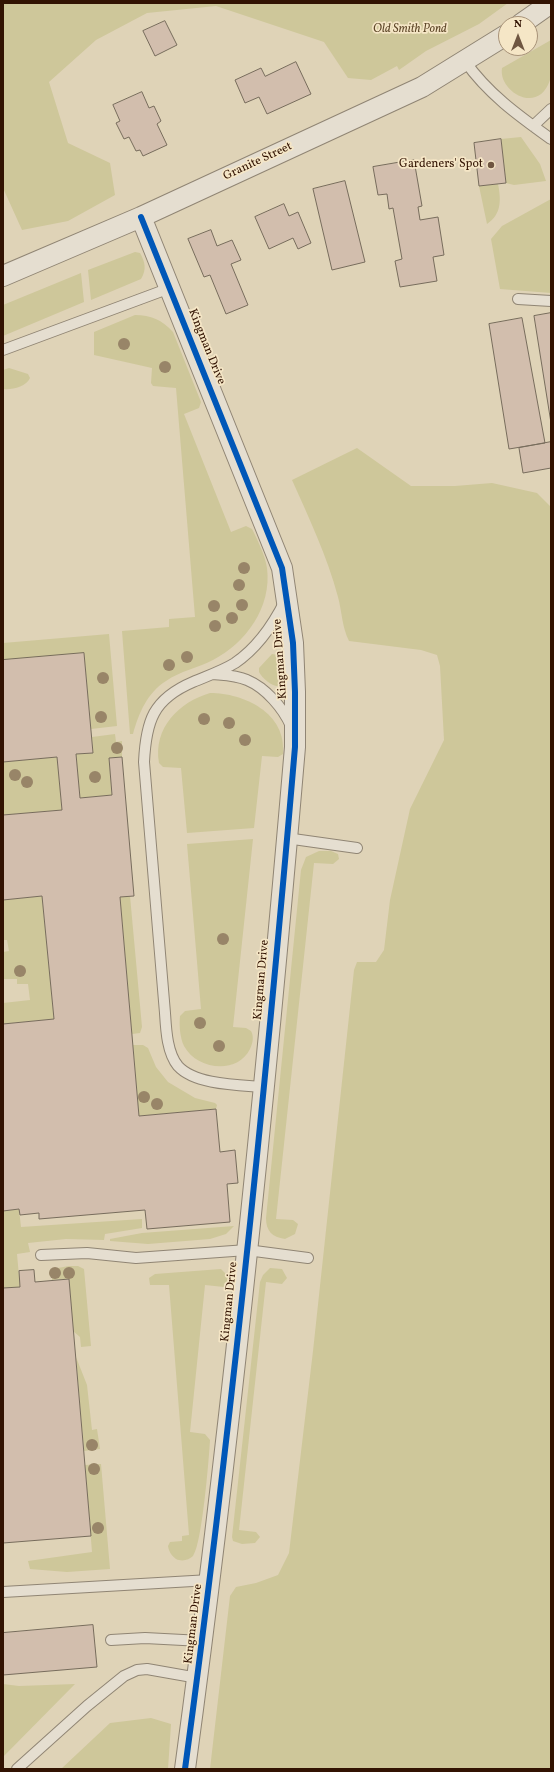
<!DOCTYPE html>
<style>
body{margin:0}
#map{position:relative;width:554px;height:1772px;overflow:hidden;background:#dfd3b7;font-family:Vollkorn,serif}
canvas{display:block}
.frame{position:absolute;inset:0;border:4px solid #321302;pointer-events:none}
.north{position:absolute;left:498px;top:16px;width:40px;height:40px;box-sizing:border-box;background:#f5e6c6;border:1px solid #a79278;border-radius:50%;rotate:0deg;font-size:11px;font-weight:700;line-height:16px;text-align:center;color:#321302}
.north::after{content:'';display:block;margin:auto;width:14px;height:18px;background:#6f5641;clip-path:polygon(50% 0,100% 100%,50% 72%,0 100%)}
</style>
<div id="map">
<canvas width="554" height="1772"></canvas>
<div class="frame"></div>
<div class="north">N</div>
</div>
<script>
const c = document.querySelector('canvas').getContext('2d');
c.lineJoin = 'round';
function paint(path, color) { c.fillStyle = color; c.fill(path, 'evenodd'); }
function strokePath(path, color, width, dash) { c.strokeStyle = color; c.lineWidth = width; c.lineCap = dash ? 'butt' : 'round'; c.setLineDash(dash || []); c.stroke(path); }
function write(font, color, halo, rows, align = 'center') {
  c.font = font + ' Vollkorn,serif'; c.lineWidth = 3.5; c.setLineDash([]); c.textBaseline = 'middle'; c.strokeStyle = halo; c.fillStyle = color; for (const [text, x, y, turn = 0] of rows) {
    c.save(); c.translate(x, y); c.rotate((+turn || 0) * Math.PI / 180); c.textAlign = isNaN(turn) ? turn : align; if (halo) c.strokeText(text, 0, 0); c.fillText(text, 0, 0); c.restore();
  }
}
paint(new Path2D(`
 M 3,3 L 508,3 L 479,24 L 426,51 L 399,70 L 397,66 L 371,80 L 348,78 L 324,42 L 216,6 L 147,13 L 96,40 L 49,82 L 68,143 L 110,163 L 115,195 L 68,221 L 22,230 L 3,188 Z
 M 551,40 C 551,52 553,68 550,80 C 538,116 498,91 502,68 Z
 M 521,137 L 540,164 L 546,181 L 514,185 L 506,183 L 501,139 Z
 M 498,184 C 501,199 502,214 487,224 L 479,186 Z
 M 551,199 L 551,293 L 500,289 L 491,239 L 502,226 Z
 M 135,252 L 140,253 C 145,262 147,269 141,279 L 91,300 L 88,270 Z
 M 81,273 L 84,302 L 3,336 L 3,305 Z
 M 135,315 C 151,315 162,320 173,332 L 201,402 L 199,408 L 184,414 L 231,532 L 246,526 L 252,529 C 258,541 265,555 267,568 C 272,607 246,643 213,660 C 198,668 180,671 166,681 C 147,693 139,713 133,734 L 130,734 L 122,631 L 169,627 L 169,619 L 195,617 L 176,388 L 153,386 L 151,383 L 152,368 L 94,355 L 94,332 Z
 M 9,368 L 28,374 L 30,378 C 26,387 12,390 3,389 L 3,370 Z
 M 357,448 L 411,486 L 455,486 L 492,483 L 537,493 L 551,507 L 551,1769 L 210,1769 L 230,1596 L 236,1587 L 256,1583 L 278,1575 L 289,1553 L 313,1351 L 354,970 L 357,962 L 376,962 L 384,950 L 390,900 L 410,809 L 444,740 L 440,666 L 437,655 L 421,650 L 349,641 C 342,627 342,612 338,597 C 327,556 309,518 292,480 Z
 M 109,634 L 117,726 L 91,729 L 84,653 L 3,660 L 3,643 Z
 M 272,654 L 278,655 L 283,683 L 282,686 C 273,688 263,679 259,672 L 259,668 Z
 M 210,693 C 244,693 287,713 283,754 L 278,757 L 262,756 L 254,828 L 187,833 L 181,768 L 163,767 L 159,763 C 153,728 179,702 210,693 Z
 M 115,734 L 116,742 L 122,741 L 122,757 L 109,758 L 112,795 L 80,798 L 76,754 L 93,753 L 92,737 Z
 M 57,757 L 62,810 L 3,815 L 3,762 Z
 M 253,839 L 233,1027 L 246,1028 L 251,1031 C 254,1036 253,1043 250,1049 C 237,1075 197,1070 184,1046 C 180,1038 179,1025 180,1016 L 185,1011 L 201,1009 L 187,844 Z
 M 319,851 L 331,851 L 338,854 L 339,859 L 333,864 L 314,863 L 276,1219 L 293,1220 L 298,1224 L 295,1234 L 285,1239 C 272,1237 266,1231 266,1218 L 301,870 L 306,857 Z
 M 42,896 L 54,1019 L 3,1024 L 3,1003 L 30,1000 L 28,984 L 17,984 L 17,979 L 3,979 L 3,952 L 9,951 L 7,940 L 3,940 L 3,900 Z
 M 130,896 L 142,1027 L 140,1033 L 132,1034 L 120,897 Z
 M 133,1045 L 143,1045 L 148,1048 L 156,1067 L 168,1082 L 195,1098 L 215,1103 L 217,1105 L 216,1109 L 139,1116 Z
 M 19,1209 L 21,1227 L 142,1219 L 142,1228 L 105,1234 L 104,1240 L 66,1239 L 28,1243 L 30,1252 L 17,1254 L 20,1287 L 3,1288 L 3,1211 Z
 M 234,1226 L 226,1234 L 210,1239 L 148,1244 L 110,1241 L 110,1239 L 142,1233 Z
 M 69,1266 L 78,1266 L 84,1269 L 91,1346 L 81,1347 L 80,1337 L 73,1331 L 69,1279 L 52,1280 L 52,1269 Z
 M 270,1268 L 282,1269 L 287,1278 L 282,1284 L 266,1282 L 239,1530 L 256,1532 L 260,1537 L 255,1543 L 242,1544 L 233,1541 L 232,1537 L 260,1282 L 263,1275 Z
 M 221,1269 L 228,1276 L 229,1285 L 224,1287 L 205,1285 L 190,1432 L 205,1434 L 210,1440 C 209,1459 202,1545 193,1556 C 189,1560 182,1562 176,1559 C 172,1556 169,1552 168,1546 L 170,1542 L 182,1541 L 182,1536 L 189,1535 L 169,1285 L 150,1285 L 149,1278 L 155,1274 Z
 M 76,1357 L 87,1385 L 92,1430 L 97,1429 L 100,1449 L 84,1451 Z
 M 101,1464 L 110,1569 L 67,1572 L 30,1569 L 28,1561 L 92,1552 L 85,1465 Z
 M 3,1684 L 19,1686 L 75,1684 L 3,1757 Z
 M 151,1718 L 171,1724 L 168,1769 L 61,1769 L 110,1723 Z`), '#cec79a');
const building = new Path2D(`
 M 165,21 L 177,45 L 155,56 L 143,31 Z
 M 296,62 L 311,94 L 267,114 L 259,97 L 245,103 L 235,80 L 261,68 L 265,76 Z
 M 142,92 L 149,108 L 154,106 L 161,121 L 157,124 L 167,145 L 143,156 L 140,150 L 136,151 L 129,137 L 124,139 L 116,123 L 120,121 L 113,105 Z
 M 501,139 L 506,183 L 479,186 L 474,143 Z
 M 414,160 L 422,206 L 418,207 L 420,220 L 438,217 L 444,255 L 433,257 L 437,281 L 400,287 L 395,261 L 402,259 L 393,208 L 389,209 L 387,194 L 378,195 L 373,167 Z
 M 345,181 L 365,262 L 332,270 L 313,189 Z
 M 284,204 L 289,216 L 298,212 L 311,243 L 298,249 L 293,238 L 269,249 L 255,217 Z
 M 211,230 L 217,246 L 232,240 L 241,260 L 231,264 L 248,305 L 226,314 L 210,275 L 204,277 L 188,239 Z
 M 551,313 L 551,423 L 534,316 Z
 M 522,318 L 545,443 L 509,449 L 489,324 Z
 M 551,442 L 551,468 L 523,473 L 519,448 Z
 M 84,653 L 93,753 L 76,754 L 80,798 L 112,795 L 109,758 L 122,757 L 134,896 L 120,897 L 139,1116 L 216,1109 L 220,1152 L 235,1150 L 238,1183 L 227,1184 L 230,1222 L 147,1229 L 145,1210 L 39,1219 L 39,1213 L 20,1215 L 19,1209 L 3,1211 L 3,1024 L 54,1019 L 42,896 L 3,900 L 3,815 L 62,810 L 57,757 L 3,762 L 3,660 Z
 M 34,1270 L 35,1282 L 69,1279 L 91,1536 L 3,1543 L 3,1284 L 3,1288 L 20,1287 L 19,1271 Z
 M 93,1625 L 97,1667 L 3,1675 L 3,1633 Z`);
paint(building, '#d2bead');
strokePath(building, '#776c5c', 1);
const service = new Path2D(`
 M 465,61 C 488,94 519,116 551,139
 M 533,126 L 551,109
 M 518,299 L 551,301
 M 3,350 L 170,288
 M 213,674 C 225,675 236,675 247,680 C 266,688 283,708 291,726
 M 286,838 L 357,848
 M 263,1087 C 239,1085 195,1085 178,1066 C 167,1053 166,1029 165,1013 L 144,762 C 146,721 153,699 193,682 C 207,676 222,671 235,663 C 257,648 273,625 285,601
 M 41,1255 L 87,1253 L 136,1258 L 247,1250 L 308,1258
 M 3,1592 L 210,1580
 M 111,1640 L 145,1638 L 202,1641
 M 17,1769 L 87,1706 L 124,1676 L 137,1670 L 147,1669 L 198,1678`);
const minor = new Path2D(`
 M 521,24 L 551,3
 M 141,217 L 282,568 L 293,643 L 295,692 L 295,747 C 266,1088 231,1430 185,1769
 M 3,276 L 141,217 L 422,87 L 506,35`);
strokePath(service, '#908574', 12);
strokePath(minor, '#908574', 22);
strokePath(service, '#e5ded0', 10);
strokePath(minor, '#e5ded0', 20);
strokePath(new Path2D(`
 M 141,217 L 282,568 L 293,643 L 295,692 L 295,747 C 266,1088 231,1430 185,1769`), '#0057b8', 6);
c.fillStyle = '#988568';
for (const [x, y] of [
 [124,344],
 [165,367],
 [244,568],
 [239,585],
 [242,605],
 [214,606],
 [232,618],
 [215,626],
 [187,657],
 [169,665],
 [103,678],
 [101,717],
 [204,719],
 [229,723],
 [245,740],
 [117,748],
 [15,775],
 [95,777],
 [27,782],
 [223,939],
 [20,971],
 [200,1023],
 [219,1046],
 [144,1097],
 [157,1104],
 [55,1273],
 [69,1273],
 [92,1445],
 [94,1469],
 [98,1528]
]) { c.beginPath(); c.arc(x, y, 6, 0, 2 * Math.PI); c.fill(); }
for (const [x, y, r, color] of [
 [491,165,4,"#6f5641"]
]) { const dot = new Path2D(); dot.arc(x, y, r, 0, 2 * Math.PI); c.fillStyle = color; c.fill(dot); strokePath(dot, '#f5e6c6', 1.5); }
write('italic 12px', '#5d4628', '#f5e6c6', [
 ["Old Smith Pond",410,30]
]);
write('12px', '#321302', '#f5e6c6', [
 ["Granite Street",258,162,-25],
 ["Kingman Drive",206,347,68],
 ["Kingman Drive",281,659,-94],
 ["Kingman Drive",262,980,-85],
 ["Kingman Drive",230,1302,-84],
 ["Kingman Drive",194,1624,-83]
]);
write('12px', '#321302', '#f5e6c6', [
 ["Gardeners' Spot",483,165]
], 'right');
</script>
